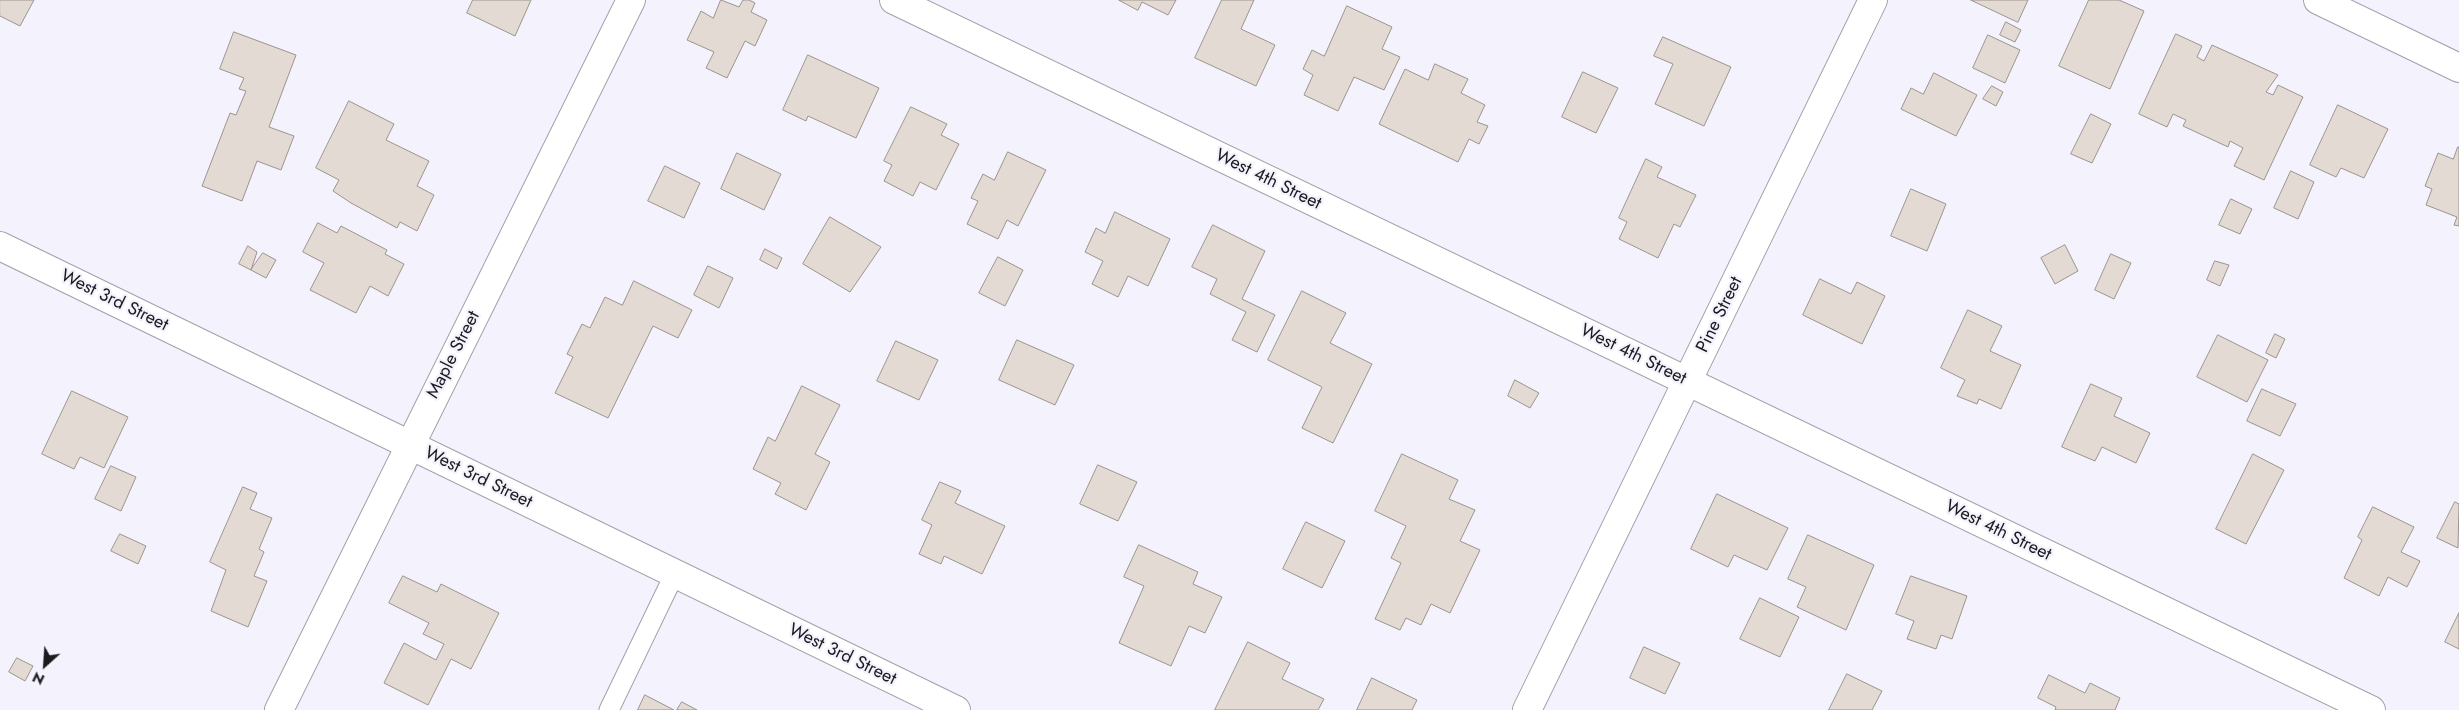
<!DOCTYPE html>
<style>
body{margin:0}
#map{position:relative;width:2459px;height:710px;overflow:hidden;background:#f4f3fd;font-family:Jost,sans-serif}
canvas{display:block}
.north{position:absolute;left:20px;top:640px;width:50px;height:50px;-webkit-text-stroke:4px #f4f3fd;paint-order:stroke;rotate:206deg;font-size:14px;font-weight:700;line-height:20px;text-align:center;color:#1b1a1e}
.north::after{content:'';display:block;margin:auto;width:18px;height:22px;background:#1b1a1e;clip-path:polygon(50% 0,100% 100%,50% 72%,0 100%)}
</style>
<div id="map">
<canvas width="2459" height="710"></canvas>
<div class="north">N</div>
</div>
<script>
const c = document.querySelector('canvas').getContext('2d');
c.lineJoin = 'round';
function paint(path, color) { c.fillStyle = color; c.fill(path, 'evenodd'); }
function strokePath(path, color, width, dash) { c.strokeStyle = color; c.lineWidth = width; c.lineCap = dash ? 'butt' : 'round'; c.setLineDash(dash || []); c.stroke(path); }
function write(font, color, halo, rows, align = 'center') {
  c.font = font + ' Jost,sans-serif'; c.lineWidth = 4.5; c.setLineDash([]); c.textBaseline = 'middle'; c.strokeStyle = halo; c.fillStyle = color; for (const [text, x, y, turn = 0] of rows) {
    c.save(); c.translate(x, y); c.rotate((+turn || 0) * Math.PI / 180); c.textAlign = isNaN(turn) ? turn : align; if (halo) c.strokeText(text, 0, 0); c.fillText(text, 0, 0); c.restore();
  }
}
const building = new Path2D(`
 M 0,0 L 34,0 L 20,26 L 0,16 Z
 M 473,0 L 531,0 L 515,36 L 467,13 Z
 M 721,0 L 739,7 L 743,0 L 749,0 L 755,3 L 751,12 L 767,20 L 755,46 L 745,41 L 727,78 L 706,68 L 714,52 L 687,40 L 701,11 L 713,18 Z
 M 1119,0 L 1176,0 L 1168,15 L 1142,2 L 1138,10 Z
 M 1222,0 L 1254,0 L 1241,29 L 1275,45 L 1256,86 L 1195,58 Z
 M 1971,0 L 2028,0 L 2018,22 Z
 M 2089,0 L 2119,0 L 2144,11 L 2110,89 L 2059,66 Z
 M 1347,6 L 1392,27 L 1382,49 L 1400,57 L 1384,90 L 1354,77 L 1338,111 L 1304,95 L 1313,75 L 1303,69 L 1312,50 L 1324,56 Z
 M 2006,22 L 2021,30 L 2015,42 L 2000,35 Z
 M 234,32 L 296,55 L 269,127 L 294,136 L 281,170 L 257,161 L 242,201 L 202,186 L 230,113 L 236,115 L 246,91 L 239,89 L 244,78 L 220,69 Z
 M 2176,34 L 2202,46 L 2197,57 L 2204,61 L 2212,45 L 2278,75 L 2266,92 L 2273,95 L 2278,85 L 2303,97 L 2264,180 L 2234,166 L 2243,148 L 2230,141 L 2228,147 L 2183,126 L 2186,120 L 2173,114 L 2167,127 L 2139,114 Z
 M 1988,35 L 2020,50 L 2005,83 L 1973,68 Z
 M 1663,37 L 1731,67 L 1704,126 L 1655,104 L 1673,64 L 1654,56 Z
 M 808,55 L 879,88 L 856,138 L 808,116 L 806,121 L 783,110 Z
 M 1435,64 L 1468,79 L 1461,93 L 1485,105 L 1477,122 L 1488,126 L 1479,144 L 1469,139 L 1458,162 L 1379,124 L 1405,69 L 1428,80 Z
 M 1583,72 L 1618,88 L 1596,133 L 1562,117 Z
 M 1934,73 L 1977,95 L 1956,136 L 1901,109 L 1911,88 L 1923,94 Z
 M 1992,86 L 2003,92 L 1996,106 L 1983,99 Z
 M 349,101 L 394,124 L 386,140 L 429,161 L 417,186 L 434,195 L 417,231 L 400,222 L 397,228 L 351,203 L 333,191 L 339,180 L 316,168 Z
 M 2338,105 L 2388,129 L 2364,178 L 2341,168 L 2336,177 L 2310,165 Z
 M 911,107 L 947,124 L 941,135 L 959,144 L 936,190 L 920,182 L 913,196 L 884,181 L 892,165 L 884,161 Z
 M 2091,114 L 2111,124 L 2092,163 L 2071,154 Z
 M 2458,147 L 2459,147 L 2459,226 L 2454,225 L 2457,217 L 2426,205 L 2432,189 L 2425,186 L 2438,153 L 2453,159 Z
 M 1008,152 L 1046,170 L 1018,226 L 1007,220 L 998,239 L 967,224 L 978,201 L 971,198 L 983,174 L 994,180 Z
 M 737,153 L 781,174 L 764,210 L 721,189 Z
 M 1646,159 L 1662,167 L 1657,177 L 1696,195 L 1680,227 L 1674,224 L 1658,258 L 1619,239 L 1627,222 L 1619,218 Z
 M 665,166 L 700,183 L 684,218 L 648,201 Z
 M 2291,171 L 2314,182 L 2298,219 L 2274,208 Z
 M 1911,189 L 1946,204 L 1927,251 L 1891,236 Z
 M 2231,199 L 2252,209 L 2240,234 L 2219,225 Z
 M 1115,212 L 1170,239 L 1148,286 L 1128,276 L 1118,297 L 1092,284 L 1103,261 L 1085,252 L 1096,228 L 1105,233 Z
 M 830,217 L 881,247 L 850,292 L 803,264 Z
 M 318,223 L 337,233 L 341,226 L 387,250 L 385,254 L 404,264 L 388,296 L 370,286 L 356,313 L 310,290 L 324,263 L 303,252 Z
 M 1213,225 L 1265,251 L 1242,299 L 1275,315 L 1257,352 L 1232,340 L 1246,312 L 1210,294 L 1217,279 L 1192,267 Z
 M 2065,245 L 2078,271 L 2055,284 L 2041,258 Z
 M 248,246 L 257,252 L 251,270 L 239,264 Z
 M 765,249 L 782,258 L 777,269 L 760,260 Z
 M 263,253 L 276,260 L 266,278 L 251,270 Z
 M 2111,254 L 2131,263 L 2114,299 L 2095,290 Z
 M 998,257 L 1023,270 L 1005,306 L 979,293 Z
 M 2215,261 L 2229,265 L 2220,286 L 2207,280 Z
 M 708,266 L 733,278 L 719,308 L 694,295 Z
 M 1820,279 L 1851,294 L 1857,282 L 1885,296 L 1862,344 L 1803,315 Z
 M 634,281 L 692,310 L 678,338 L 653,326 L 608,418 L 555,393 L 573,357 L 567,354 L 582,324 L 590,328 L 605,297 L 622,305 Z
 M 1302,291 L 1346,313 L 1330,343 L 1372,364 L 1333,443 L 1302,428 L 1322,387 L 1268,360 Z
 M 1968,310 L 2002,326 L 1990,351 L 2021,365 L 2001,409 L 1979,399 L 1977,404 L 1957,396 L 1965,380 L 1941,368 Z
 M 2275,334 L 2285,339 L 2276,358 L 2266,353 Z
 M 2218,335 L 2268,360 L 2247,402 L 2197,377 Z
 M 1017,340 L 1074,365 L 1055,405 L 999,380 Z
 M 896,341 L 938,360 L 919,400 L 877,381 Z
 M 1515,380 L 1539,393 L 1530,408 L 1508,396 Z
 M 2091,384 L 2122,398 L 2114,416 L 2150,433 L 2136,463 L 2102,447 L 2095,461 L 2062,447 Z
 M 802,386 L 840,405 L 815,454 L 830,462 L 806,510 L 775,494 L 781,483 L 753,469 L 768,437 L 775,441 Z
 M 2262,389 L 2296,404 L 2280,436 L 2247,421 Z
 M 72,391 L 128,417 L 104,468 L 80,457 L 74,469 L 42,454 Z
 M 1402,454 L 1458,480 L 1449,499 L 1475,510 L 1460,541 L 1480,550 L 1450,613 L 1431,604 L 1421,625 L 1406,618 L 1400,630 L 1375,619 L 1401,563 L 1391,558 L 1406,526 L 1375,511 Z
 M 2253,454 L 2284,470 L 2246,544 L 2216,529 Z
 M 1098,465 L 1137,482 L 1118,521 L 1080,504 Z
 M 111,466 L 136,477 L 121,511 L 95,499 Z
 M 940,482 L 961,491 L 955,503 L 1005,526 L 982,574 L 944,556 L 941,564 L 919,554 L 932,525 L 922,520 Z
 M 243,487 L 257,493 L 250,509 L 272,518 L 259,549 L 264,552 L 254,576 L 267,581 L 248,627 L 211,611 L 226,570 L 210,562 Z
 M 1717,494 L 1788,528 L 1767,570 L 1734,555 L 1728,567 L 1691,549 Z
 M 2455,502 L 2459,504 L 2458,548 L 2437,538 Z
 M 2373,507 L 2414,527 L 2401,552 L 2420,561 L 2407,587 L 2388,577 L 2379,596 L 2344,578 L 2362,540 L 2358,537 Z
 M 1306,522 L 1345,541 L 1322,588 L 1283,569 Z
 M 120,534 L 146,546 L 138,564 L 111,551 Z
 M 1808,535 L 1874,565 L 1846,630 L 1797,607 L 1806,587 L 1788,579 Z
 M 1139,545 L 1198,572 L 1193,584 L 1222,597 L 1205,633 L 1189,626 L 1171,666 L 1119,643 L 1144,586 L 1124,577 Z
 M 403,576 L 437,592 L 441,584 L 499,613 L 471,669 L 451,659 L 428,705 L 384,683 L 404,643 L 436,660 L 444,644 L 423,634 L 429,623 L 389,603 Z
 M 1911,576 L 1967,596 L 1952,639 L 1941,635 L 1936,649 L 1907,639 L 1914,621 L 1896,614 Z
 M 1760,598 L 1799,617 L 1780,657 L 1740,639 Z
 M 2459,613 L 2459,649 L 2445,642 Z
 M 1248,642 L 1290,663 L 1282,679 L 1324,699 L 1318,710 L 1215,710 Z
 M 1644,647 L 1680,663 L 1665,694 L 1630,678 Z
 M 17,658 L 33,666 L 25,681 L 9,672 Z
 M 1847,674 L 1882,691 L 1872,710 L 1829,710 Z
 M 2049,675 L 2085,693 L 2090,683 L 2120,698 L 2115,710 L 2055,710 L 2056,707 L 2038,698 Z
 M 1372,678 L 1417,700 L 1412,710 L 1357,710 Z
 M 645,695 L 674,710 L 638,710 Z
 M 682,702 L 697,710 L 677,710 Z`);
paint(building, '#e4dad4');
strokePath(building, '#9b938d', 1);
const lane = new Path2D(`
 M 609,710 L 675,573`);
const street = new Path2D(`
 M 2318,0 L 2459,68
 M 0,246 L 956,710
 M 279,710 L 631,0
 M 1527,710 L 1873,0`);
const secondary = new Path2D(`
 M 894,0 L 2371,710`);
strokePath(lane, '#a2a0aa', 21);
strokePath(street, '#a2a0aa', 30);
strokePath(secondary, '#a2a0aa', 30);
strokePath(lane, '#fff', 19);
strokePath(street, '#fff', 28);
strokePath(secondary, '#fff', 28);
write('18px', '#1b1a1e', '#f4f3fd', [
 ["West 4th Street",1268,180,26],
 ["West 3rd Street",114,301,26],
 ["Pine Street",1720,315,-64],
 ["Maple Street",454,355,-63],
 ["West 4th Street",1633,355,26],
 ["West 3rd Street",478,478,26],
 ["West 4th Street",1998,531,26],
 ["West 3rd Street",842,655,26]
]);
</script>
